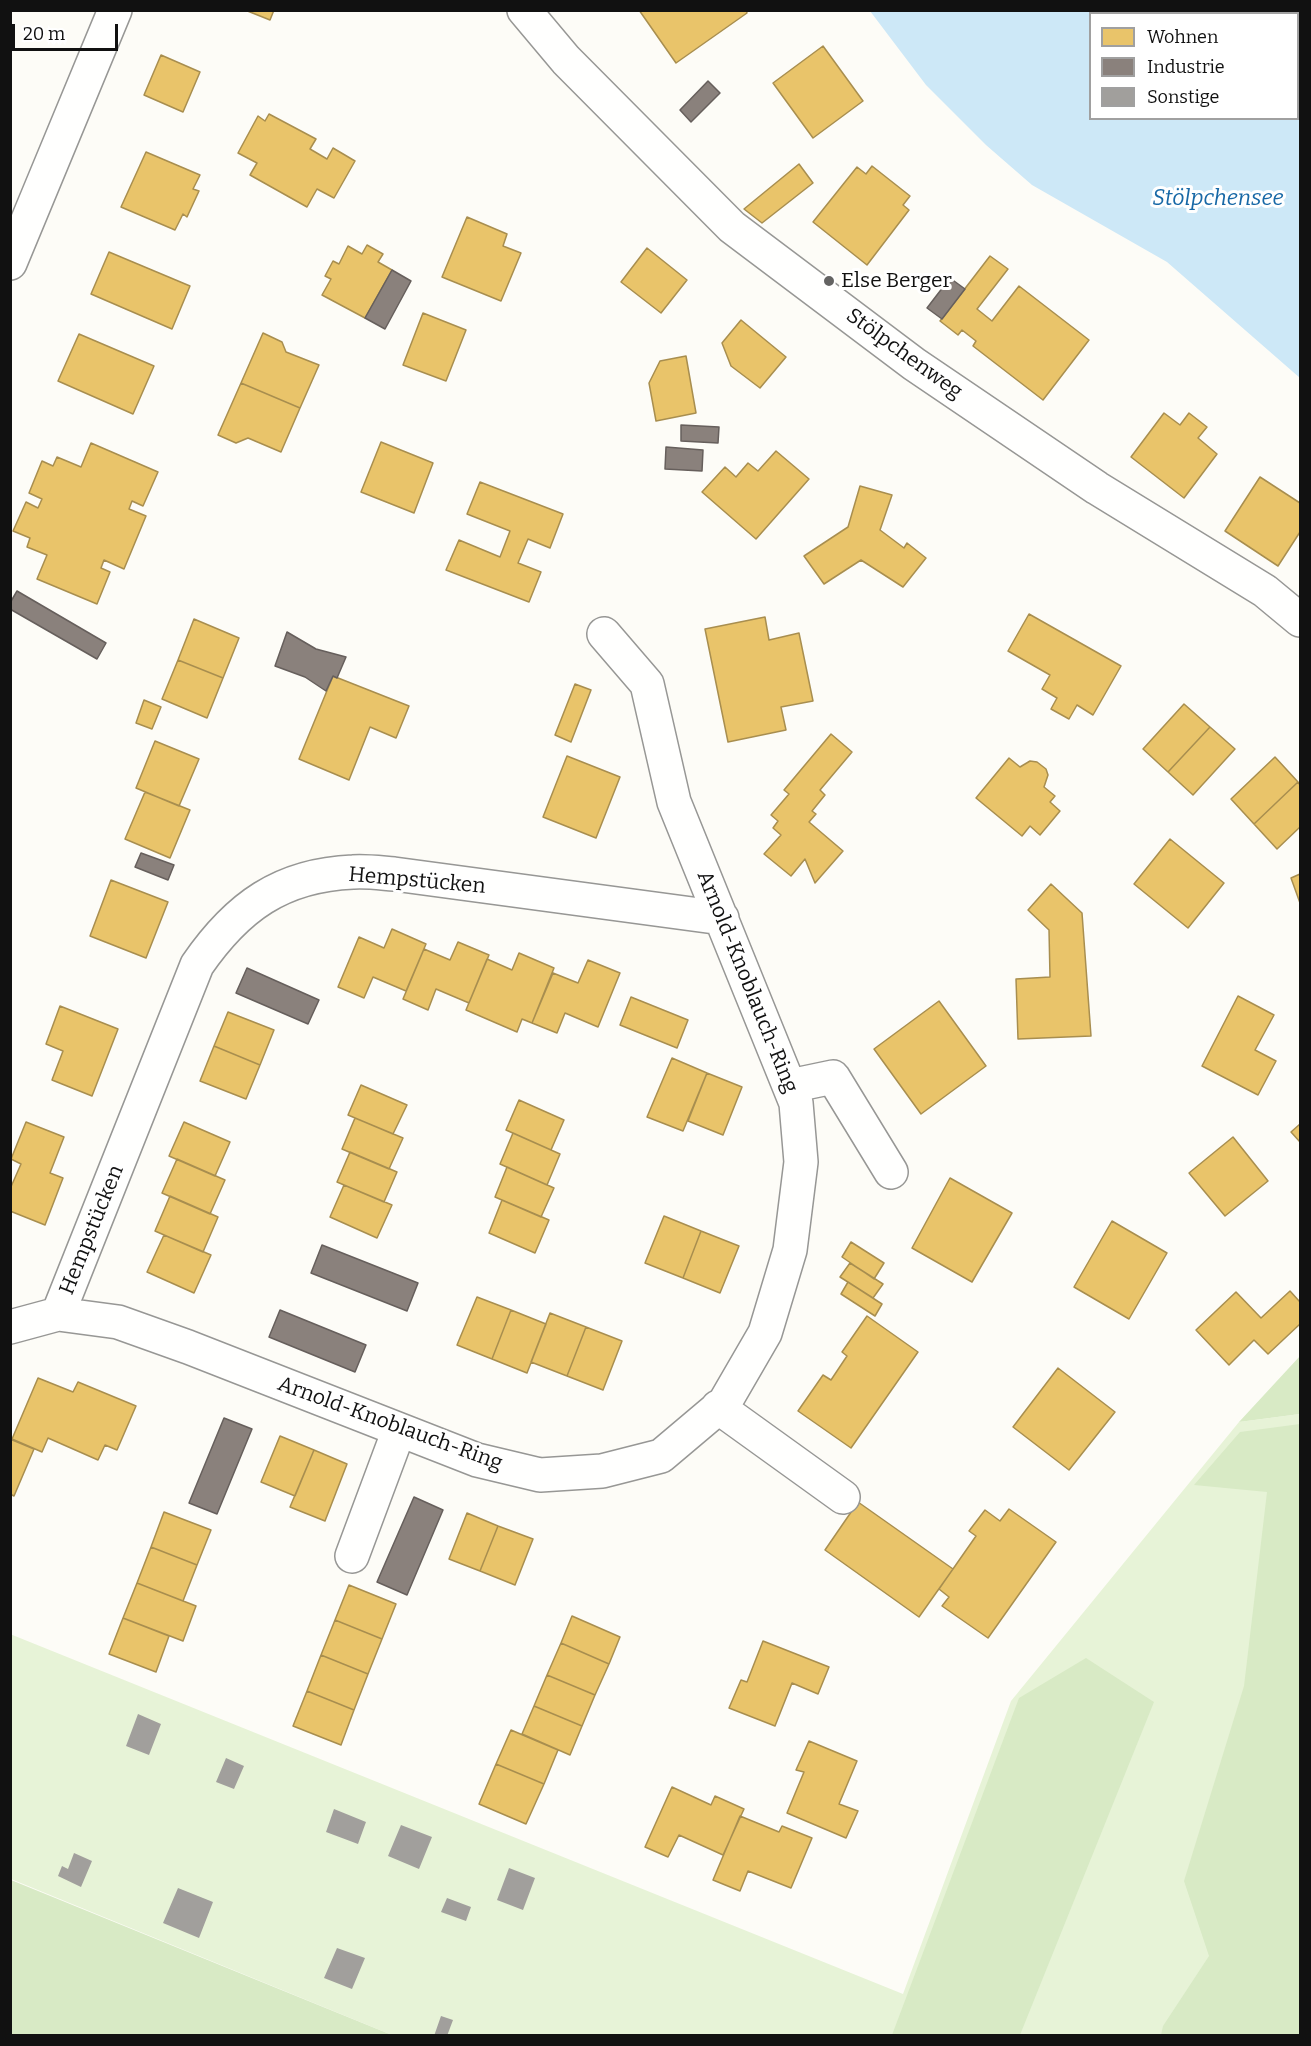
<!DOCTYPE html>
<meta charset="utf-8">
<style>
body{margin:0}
#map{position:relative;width:1311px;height:2046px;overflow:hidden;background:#fdfcf7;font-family:Bitter,serif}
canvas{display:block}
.frame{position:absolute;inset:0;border:12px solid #111;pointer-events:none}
.legend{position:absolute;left:1089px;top:12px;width:210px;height:108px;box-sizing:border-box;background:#fff;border:2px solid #a0a0a0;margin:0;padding:8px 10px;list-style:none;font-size:18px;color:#111}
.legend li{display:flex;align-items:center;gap:12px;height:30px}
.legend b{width:30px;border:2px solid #a0a0a0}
.scale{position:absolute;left:12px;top:24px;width:106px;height:27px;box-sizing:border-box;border:3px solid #111;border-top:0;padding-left:8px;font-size:18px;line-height:21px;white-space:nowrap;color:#111;-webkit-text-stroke:4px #fff;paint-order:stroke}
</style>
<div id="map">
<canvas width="1311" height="2046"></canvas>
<div class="frame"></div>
<ul class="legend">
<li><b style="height:16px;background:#e9c46a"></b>Wohnen</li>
<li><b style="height:16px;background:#8a817c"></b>Industrie</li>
<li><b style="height:16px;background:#a19f9c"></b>Sonstige</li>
</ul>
<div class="scale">20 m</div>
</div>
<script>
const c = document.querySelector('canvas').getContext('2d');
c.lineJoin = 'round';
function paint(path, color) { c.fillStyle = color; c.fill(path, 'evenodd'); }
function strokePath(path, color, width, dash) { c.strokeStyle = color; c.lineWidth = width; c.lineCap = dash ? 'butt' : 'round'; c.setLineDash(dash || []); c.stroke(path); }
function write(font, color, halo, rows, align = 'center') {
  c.font = font + ' Bitter,serif'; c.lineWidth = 6; c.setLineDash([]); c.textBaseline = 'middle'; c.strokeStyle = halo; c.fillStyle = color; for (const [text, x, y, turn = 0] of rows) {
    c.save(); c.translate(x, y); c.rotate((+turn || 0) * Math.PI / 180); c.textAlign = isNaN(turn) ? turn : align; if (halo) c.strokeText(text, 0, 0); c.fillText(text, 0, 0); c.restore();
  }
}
paint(new Path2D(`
 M 1300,1414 L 1300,2035 L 392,2035 L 11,1879 L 10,1634 L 903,1994 L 1011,1701 L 1239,1422 Z`), '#e7f3d7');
paint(new Path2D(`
 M 1300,1356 L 1300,1414 L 1239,1422 Z
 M 1300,1424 L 1300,2035 L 1161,2035 L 1163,2026 L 1209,1956 L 1184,1881 L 1244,1686 L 1267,1492 L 1194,1485 L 1240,1432 Z
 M 1086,1658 L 1154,1702 L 1020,2035 L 892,2035 L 1019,1698 Z
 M 11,1880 L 392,2035 L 11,2035 Z`), '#d8eac5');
paint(new Path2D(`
 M 870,11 L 1300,11 L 1300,378 L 1167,262 L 1032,185 L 986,145 L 926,85 ZM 1090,14 L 1298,14 L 1298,118 L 1090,118 Z`), '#cde8f7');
const homes = new Path2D(`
 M 245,10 L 274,10 L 270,20 Z
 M 639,10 L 746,10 L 747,13 L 676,63 Z
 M 823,46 L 863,101 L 813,138 L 773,83 Z
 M 161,55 L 200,72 L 183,112 L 144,95 Z
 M 269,114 L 316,139 L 310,149 L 327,159 L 333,148 L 355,161 L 334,198 L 317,189 L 307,207 L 250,175 L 257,163 L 238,153 L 258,116 L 265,121 Z
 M 146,152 L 200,175 L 193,189 L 199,191 L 187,217 L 183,214 L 175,230 L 121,207 Z
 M 799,164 L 813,183 L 762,223 L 744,209 Z
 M 872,166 L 910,196 L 903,205 L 909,210 L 867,265 L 813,222 L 857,167 L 866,174 Z
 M 467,217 L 507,234 L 503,246 L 521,253 L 501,301 L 442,277 Z
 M 367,245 L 383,254 L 378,262 L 392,270 L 365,318 L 322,295 L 331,279 L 325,276 L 333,261 L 339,264 L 348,246 L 362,254 Z
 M 647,248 L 687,280 L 661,313 L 621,282 Z
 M 109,252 L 190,286 L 172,329 L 91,294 Z
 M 990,256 L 1008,269 L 977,309 L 992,321 L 1019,286 L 1089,340 L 1043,400 L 973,346 L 976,341 L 962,330 L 958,335 L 940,321 Z
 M 423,313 L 466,330 L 446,381 L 403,365 Z
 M 741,320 L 786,357 L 760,388 L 731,366 L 722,343 Z
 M 263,333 L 282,342 L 286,352 L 319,365 L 300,408 L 241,383 Z
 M 79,334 L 154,366 L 133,414 L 58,381 Z
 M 686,356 L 696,413 L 656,421 L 649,383 L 660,361 Z
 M 241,383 L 300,408 L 281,452 L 248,438 L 236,443 L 218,435 Z
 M 1164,413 L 1180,425 L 1189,413 L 1207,427 L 1198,438 L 1217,454 L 1184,498 L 1131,457 Z
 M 381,442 L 433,463 L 414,513 L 361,492 Z
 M 91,443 L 158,472 L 143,506 L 132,501 L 129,509 L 146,516 L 124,569 L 104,560 L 101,568 L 110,572 L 97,604 L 37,579 L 47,555 L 27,547 L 30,538 L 13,531 L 26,502 L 38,508 L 42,499 L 29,493 L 42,461 L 53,466 L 57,457 L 81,467 Z
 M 776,451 L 809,479 L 756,539 L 702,492 L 725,467 L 736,477 L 748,463 L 758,471 Z
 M 1260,477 L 1300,503 L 1300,532 L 1278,566 L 1225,531 Z
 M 480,482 L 563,514 L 550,548 L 528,539 L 518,563 L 541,572 L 529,602 L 446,570 L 459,540 L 500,557 L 510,531 L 467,514 Z
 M 860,486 L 892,495 L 880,530 L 904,548 L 907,543 L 926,558 L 903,587 L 861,560 L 824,584 L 804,556 L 848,527 Z
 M 1029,614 L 1121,666 L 1093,715 L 1077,705 L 1069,719 L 1051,709 L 1057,698 L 1042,689 L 1050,675 L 1008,651 Z
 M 765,617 L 769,640 L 799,633 L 813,701 L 781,707 L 786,730 L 728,742 L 705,629 Z
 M 194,619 L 239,638 L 223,678 L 178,660 Z
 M 178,660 L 223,678 L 207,718 L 162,699 Z
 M 333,676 L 409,706 L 396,738 L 370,727 L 349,780 L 299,759 Z
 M 575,684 L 591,690 L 571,742 L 555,735 Z
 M 144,700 L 161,707 L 152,729 L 136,723 Z
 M 1184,704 L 1210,727 L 1168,772 L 1143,749 Z
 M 1210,727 L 1235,749 L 1193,795 L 1168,772 Z
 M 831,734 L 852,752 L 820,790 L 825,795 L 812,811 L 816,814 L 809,822 L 843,851 L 815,883 L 805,859 L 791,876 L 764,854 L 781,835 L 773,828 L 778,821 L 771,815 L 789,794 L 784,790 Z
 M 155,741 L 199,759 L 179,806 L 136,788 Z
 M 567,756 L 620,777 L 596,838 L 543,817 Z
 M 1275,757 L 1298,782 L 1254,824 L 1231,799 Z
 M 1009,758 L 1020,767 L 1030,761 L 1037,762 L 1046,769 L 1048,775 L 1044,787 L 1055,796 L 1050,802 L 1060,811 L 1040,835 L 1030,826 L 1022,836 L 976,798 Z
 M 1298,782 L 1300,785 L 1300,827 L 1277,849 L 1254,824 Z
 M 145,792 L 190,810 L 170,858 L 125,839 Z
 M 1170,839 L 1224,883 L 1188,928 L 1134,884 Z
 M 1300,874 L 1300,903 L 1291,878 Z
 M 111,880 L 168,902 L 146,958 L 90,936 Z
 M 1051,884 L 1082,913 L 1091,1036 L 1018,1039 L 1016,979 L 1050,977 L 1049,930 L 1028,910 Z
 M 392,929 L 426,944 L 406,991 L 373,977 L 364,998 L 338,987 L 359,937 L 384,948 Z
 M 458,942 L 489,955 L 469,1003 L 436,989 L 428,1010 L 403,999 L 424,949 L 450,960 Z
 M 519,953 L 554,968 L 532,1023 L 522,1019 L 517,1032 L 466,1010 L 487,959 L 512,970 Z
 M 588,960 L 620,973 L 598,1027 L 565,1013 L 557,1033 L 532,1023 L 553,973 L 578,983 Z
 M 1238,996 L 1274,1015 L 1255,1050 L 1276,1061 L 1258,1095 L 1202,1066 Z
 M 631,997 L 688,1020 L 677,1048 L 620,1025 Z
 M 939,1001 L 986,1066 L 921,1114 L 874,1049 Z
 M 60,1006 L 118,1029 L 92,1096 L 52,1080 L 63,1051 L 46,1044 Z
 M 228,1012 L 274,1030 L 260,1065 L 214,1046 Z
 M 214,1046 L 260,1065 L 246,1099 L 200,1081 Z
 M 672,1058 L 707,1073 L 683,1131 L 647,1117 Z
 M 707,1073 L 742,1087 L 723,1135 L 688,1121 Z
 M 361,1085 L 407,1105 L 393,1134 L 348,1115 Z
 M 519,1100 L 564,1120 L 551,1150 L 506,1130 Z
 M 355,1118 L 403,1138 L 389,1169 L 342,1149 Z
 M 26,1122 L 64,1137 L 50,1173 L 63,1178 L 45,1225 L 10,1211 L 10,1189 L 21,1164 L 11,1159 Z
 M 184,1122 L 230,1142 L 215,1176 L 169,1156 Z
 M 1300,1124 L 1300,1142 L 1291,1132 Z
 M 513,1133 L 560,1154 L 547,1185 L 500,1164 Z
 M 1233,1137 L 1268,1181 L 1225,1216 L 1189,1173 Z
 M 350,1152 L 397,1172 L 384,1202 L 337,1182 Z
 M 177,1159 L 225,1180 L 210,1214 L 162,1193 Z
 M 507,1167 L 554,1188 L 541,1217 L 495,1197 Z
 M 950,1178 L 1012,1213 L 972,1282 L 912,1248 Z
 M 344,1185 L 392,1205 L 377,1238 L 330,1217 Z
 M 170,1196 L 218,1217 L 203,1252 L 155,1231 Z
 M 502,1200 L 549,1220 L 535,1253 L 489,1233 Z
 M 664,1216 L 701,1231 L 683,1278 L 645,1263 Z
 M 1112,1221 L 1167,1253 L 1129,1319 L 1074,1287 Z
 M 701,1231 L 739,1246 L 720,1293 L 683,1278 Z
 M 164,1235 L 211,1255 L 194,1293 L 147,1272 Z
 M 851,1242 L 884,1263 L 874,1279 L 842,1257 Z
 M 850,1263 L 883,1284 L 873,1298 L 840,1277 Z
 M 848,1282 L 882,1304 L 875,1316 L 841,1294 Z
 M 1290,1291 L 1300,1302 L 1300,1324 L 1268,1354 L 1254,1340 L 1229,1365 L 1196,1330 L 1236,1292 L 1261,1318 Z
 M 477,1297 L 511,1310 L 492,1359 L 457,1345 Z
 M 511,1310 L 546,1324 L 527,1373 L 492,1359 Z
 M 550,1313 L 586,1327 L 567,1376 L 531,1362 Z
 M 867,1316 L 918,1352 L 851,1448 L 798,1411 L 823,1375 L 831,1380 L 847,1356 L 842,1352 Z
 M 586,1327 L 622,1341 L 603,1390 L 567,1376 Z
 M 1058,1368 L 1115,1412 L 1069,1470 L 1013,1427 Z
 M 38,1378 L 73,1392 L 78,1382 L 136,1406 L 117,1450 L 105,1445 L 98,1460 L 48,1438 L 42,1452 L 12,1439 Z
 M 280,1436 L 314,1450 L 295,1496 L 261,1482 Z
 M 10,1439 L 34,1449 L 14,1496 L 10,1494 Z
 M 314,1450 L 347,1464 L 325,1521 L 290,1507 Z
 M 858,1502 L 953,1569 L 919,1617 L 825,1550 Z
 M 1009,1509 L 1056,1542 L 988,1638 L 942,1606 L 949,1597 L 939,1589 L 976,1536 L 969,1531 L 985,1510 L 1000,1521 Z
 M 164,1512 L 211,1530 L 197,1565 L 151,1547 Z
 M 467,1513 L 498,1526 L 480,1571 L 449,1559 Z
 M 498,1526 L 533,1539 L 515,1585 L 480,1571 Z
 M 151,1547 L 197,1565 L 183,1601 L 137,1583 Z
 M 137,1583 L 196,1606 L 183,1641 L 123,1618 Z
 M 349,1585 L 396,1604 L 382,1639 L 335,1620 Z
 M 572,1616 L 620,1637 L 609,1664 L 561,1643 Z
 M 123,1618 L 169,1636 L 156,1672 L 109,1654 Z
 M 335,1620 L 382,1639 L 368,1674 L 321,1655 Z
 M 763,1641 L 829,1667 L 818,1694 L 792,1683 L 775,1726 L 729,1708 L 741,1680 L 747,1682 Z
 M 561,1643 L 609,1664 L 595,1695 L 547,1675 Z
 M 321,1655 L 368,1674 L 354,1710 L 307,1691 Z
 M 547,1675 L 595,1695 L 582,1726 L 534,1706 Z
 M 307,1691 L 354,1710 L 341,1745 L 293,1726 Z
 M 534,1706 L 582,1726 L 570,1755 L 522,1734 Z
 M 511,1730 L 558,1750 L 544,1784 L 496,1764 Z
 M 809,1741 L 857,1761 L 839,1804 L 858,1811 L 846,1838 L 787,1813 L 804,1772 L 796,1770 Z
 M 496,1764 L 544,1784 L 526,1824 L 479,1804 Z
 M 672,1787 L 711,1805 L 715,1796 L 744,1809 L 723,1855 L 679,1835 L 668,1857 L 645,1847 Z
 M 740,1816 L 779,1832 L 782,1826 L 812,1838 L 791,1888 L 748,1871 L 740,1891 L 713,1880 Z`);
paint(homes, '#e9c46a');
strokePath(homes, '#a88e4f', 1.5);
const industry = new Path2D(`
 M 708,81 L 720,93 L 691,122 L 680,110 Z
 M 392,270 L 411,281 L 385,329 L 365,318 Z
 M 950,278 L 965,289 L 942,319 L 927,308 Z
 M 681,425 L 719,427 L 718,443 L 681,441 Z
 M 666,447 L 703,450 L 702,471 L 665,469 Z
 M 17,591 L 106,643 L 97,659 L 10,609 L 10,603 Z
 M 287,632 L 316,649 L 346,657 L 337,678 L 333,676 L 326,691 L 305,677 L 275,666 Z
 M 141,853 L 174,865 L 168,880 L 135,867 Z
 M 247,968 L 319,1000 L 308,1024 L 236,993 Z
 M 322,1245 L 418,1283 L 407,1311 L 311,1273 Z
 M 280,1310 L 366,1345 L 355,1372 L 269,1337 Z
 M 224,1418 L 252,1429 L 217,1514 L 189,1503 Z
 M 414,1497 L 443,1510 L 407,1595 L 377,1582 Z`);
paint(industry, '#8a817c');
strokePath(industry, '#665f5c', 1.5);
paint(new Path2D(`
 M 138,1714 L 161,1724 L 149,1755 L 126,1746 Z
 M 226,1758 L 244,1766 L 234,1789 L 216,1782 Z
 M 334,1809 L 366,1822 L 358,1844 L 326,1832 Z
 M 401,1825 L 432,1837 L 419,1869 L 388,1856 Z
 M 74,1853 L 92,1861 L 81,1887 L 58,1876 L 62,1866 L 68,1869 Z
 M 509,1868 L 535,1878 L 523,1910 L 497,1900 Z
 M 178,1888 L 213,1902 L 199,1938 L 163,1923 Z
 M 447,1898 L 471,1907 L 466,1921 L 441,1912 Z
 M 337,1948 L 365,1958 L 352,1989 L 324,1978 Z
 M 441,2016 L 453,2020 L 447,2036 L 434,2036 Z`), '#a19f9c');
const minor = new Path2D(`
 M 524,10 L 566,60 L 732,227 L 914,364 L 1097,488 L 1265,591 L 1300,620
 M 10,263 L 115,10
 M 790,1086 L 833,1077 L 891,1172
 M 58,1314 L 197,965 C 237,907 281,875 353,872 C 366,871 381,873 394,874 L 722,918
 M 10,1327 L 58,1314 L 118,1322 L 188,1347 L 477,1460 L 540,1475 L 602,1471 L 661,1456 L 725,1402 L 765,1333 L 790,1250 L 801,1162 L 796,1103 L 674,802 L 647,684 L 604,634
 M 718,1407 L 843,1497
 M 352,1556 L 399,1430`);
strokePath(minor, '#979795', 36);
strokePath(minor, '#fffffe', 33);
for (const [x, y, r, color] of [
 [829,281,6,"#646362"]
]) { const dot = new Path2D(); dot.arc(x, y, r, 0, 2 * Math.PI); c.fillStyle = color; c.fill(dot); strokePath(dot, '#fff', 2); }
write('21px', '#111', '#fff', [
 ["Else Berger",841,281]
], 'left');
write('21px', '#111', '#fff', [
 ["Stölpchenweg",904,354,36],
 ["Hempstücken",417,881,5],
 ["Arnold-Knoblauch-Ring",747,982,68],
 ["Hempstücken",92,1230,-68],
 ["Arnold-Knoblauch-Ring",390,1424,20]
]);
write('italic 22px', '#1768a6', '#fff', [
 ["Stölpchensee",1218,199]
]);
</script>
